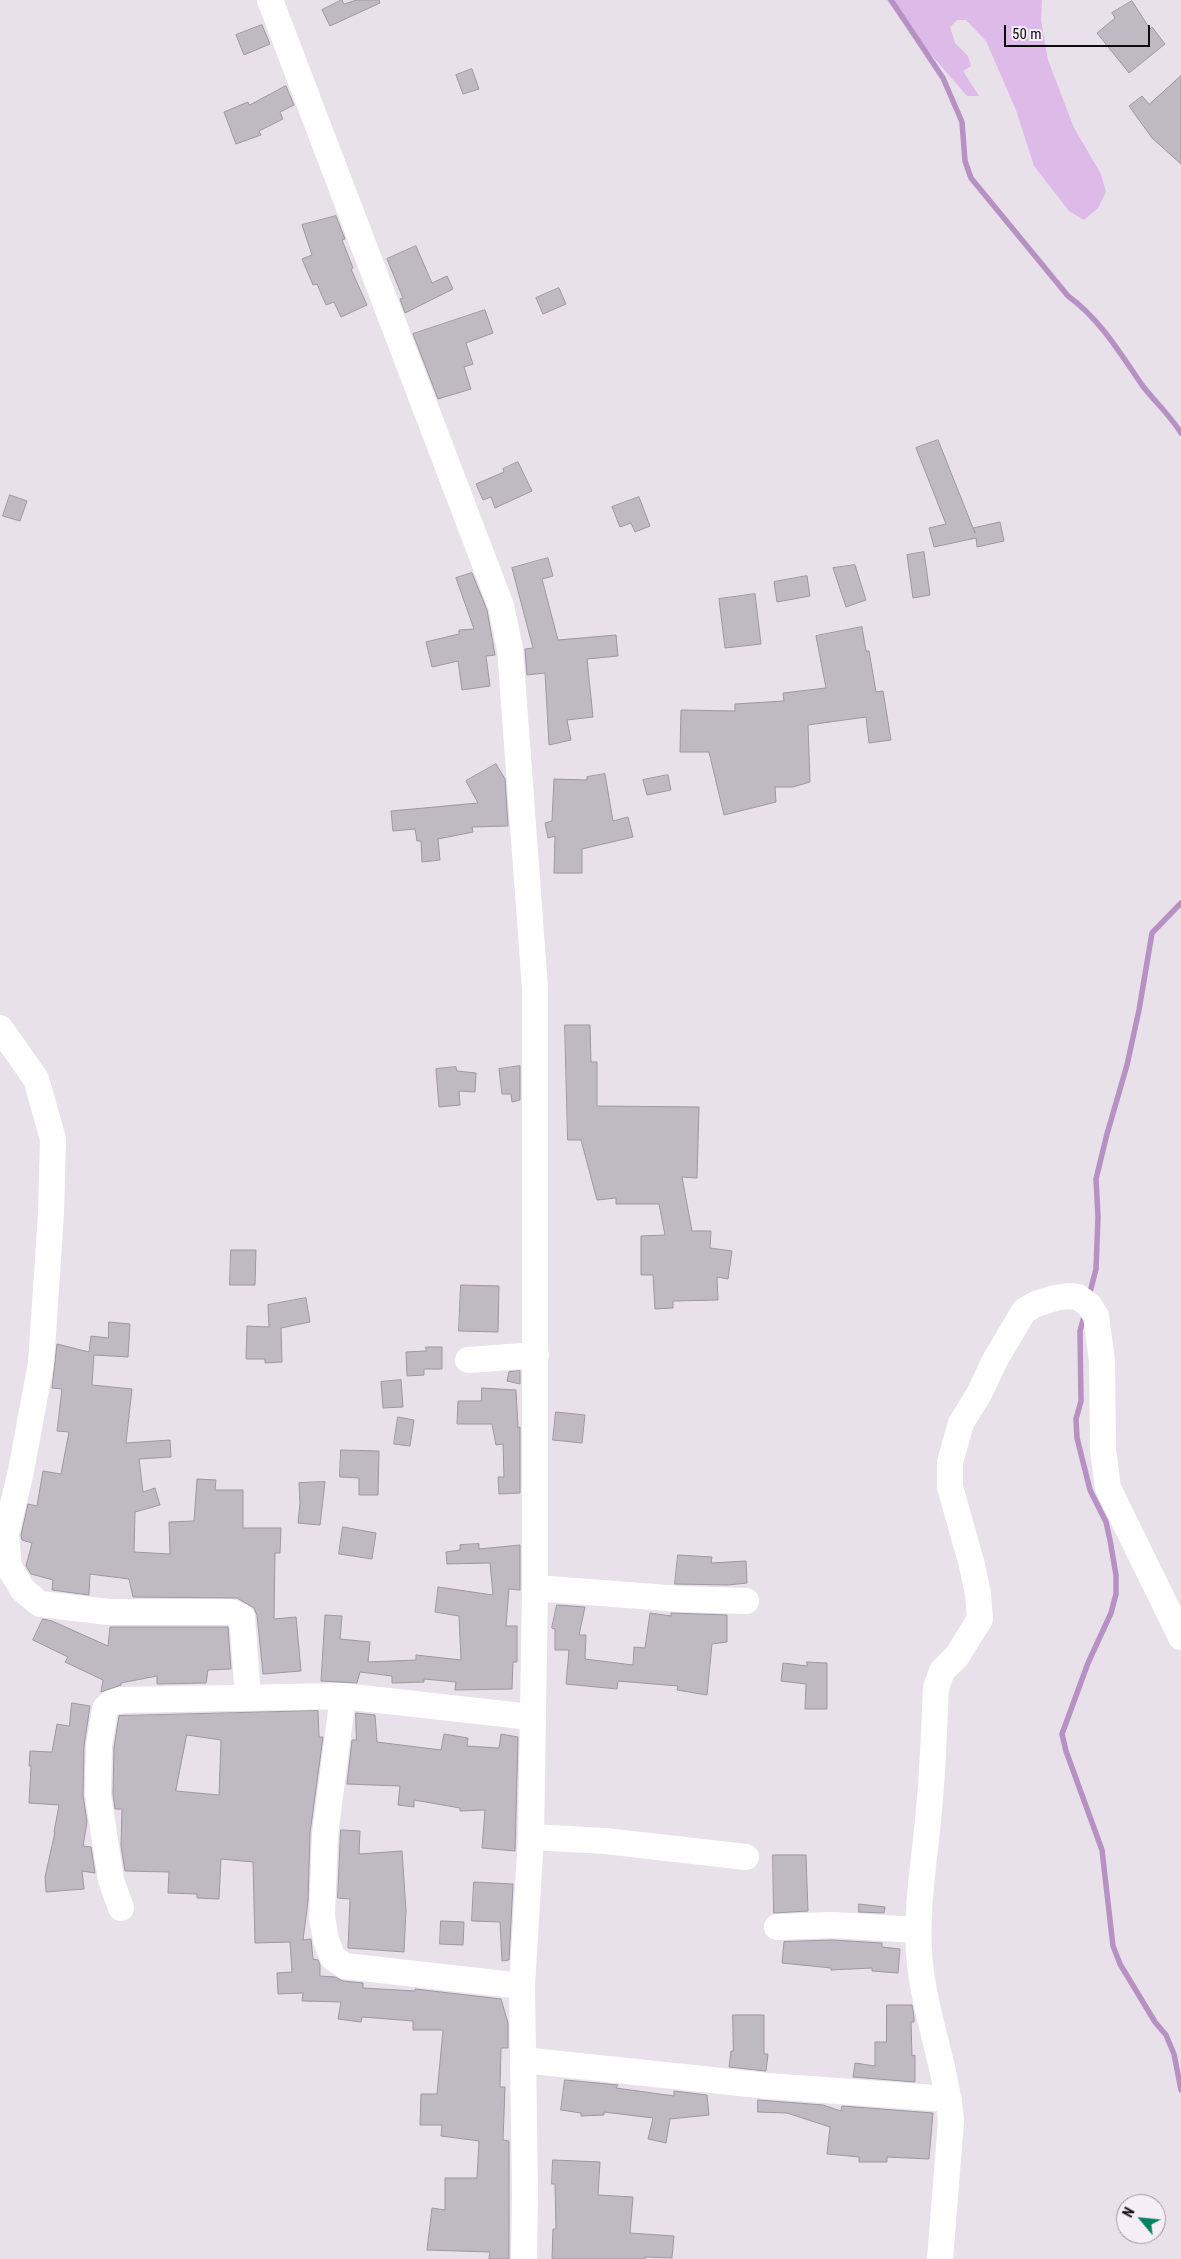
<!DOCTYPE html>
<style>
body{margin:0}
#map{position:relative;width:1181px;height:2259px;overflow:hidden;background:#e8e1ea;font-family:"Roboto Condensed",sans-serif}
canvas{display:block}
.north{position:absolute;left:1116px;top:2194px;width:50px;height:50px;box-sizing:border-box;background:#f5eef7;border:1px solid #98939a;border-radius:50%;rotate:298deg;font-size:14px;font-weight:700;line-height:20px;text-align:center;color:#0d0b0e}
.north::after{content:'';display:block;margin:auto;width:18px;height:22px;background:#068262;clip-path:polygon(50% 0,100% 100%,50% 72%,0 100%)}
.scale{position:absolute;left:1004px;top:25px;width:146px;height:22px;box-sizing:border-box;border:2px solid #0d0b0e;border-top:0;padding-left:6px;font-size:15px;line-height:18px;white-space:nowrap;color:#0d0b0e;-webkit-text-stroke:4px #f5eef7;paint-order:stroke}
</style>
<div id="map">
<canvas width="1181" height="2259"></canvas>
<div class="north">N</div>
<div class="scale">50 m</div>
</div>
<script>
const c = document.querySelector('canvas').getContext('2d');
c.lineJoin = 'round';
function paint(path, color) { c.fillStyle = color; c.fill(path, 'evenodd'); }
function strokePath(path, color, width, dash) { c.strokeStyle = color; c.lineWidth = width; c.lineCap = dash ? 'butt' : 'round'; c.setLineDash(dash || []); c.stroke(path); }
paint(new Path2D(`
 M 887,0 L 1042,0 L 1041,20 L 1048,60 L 1074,128 L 1101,174 L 1106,192 L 1098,208 L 1084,220 L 1069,211 L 1034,166 L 1016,110 L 986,41 L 966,20 L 957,20 L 950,27 L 955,43 L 968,56 L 971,66 L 963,71 L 979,96 L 967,96 L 901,20 Z`), '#ddbae8');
strokePath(new Path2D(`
 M 891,0 L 943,78 L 962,122 L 965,161 L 971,178 L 1068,296 C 1100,319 1120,353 1142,385 C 1154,401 1170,415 1181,433
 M 1089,1296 L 1096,1269 L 1098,1217 L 1096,1179 L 1107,1134 L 1127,1065 L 1139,1010 L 1152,933 L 1181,903
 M 1085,1313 L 1080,1331 L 1081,1401 L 1076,1419 L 1077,1438 L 1090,1490 L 1106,1522 L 1110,1540 L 1116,1575 L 1116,1594 L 1111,1613 L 1088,1663 L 1062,1734 L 1066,1751 L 1102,1850 L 1113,1946 L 1120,1964 L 1155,2022 L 1166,2035 L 1174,2054 L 1181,2090`), '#b791c3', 5.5);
const building = new Path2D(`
 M 342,0 L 344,4 L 357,0 L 379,0 L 380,3 L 330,26 L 322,10 Z
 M 1132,1 L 1150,29 L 1152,27 L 1165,44 L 1129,73 L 1097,33 L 1115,18 L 1112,13 Z
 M 262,25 L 270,44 L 244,55 L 236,35 Z
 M 472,69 L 479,89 L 463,94 L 456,75 Z
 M 1181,76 L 1181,164 L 1152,138 L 1129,106 L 1142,96 L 1149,104 Z
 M 286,86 L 294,105 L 280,112 L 283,119 L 259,131 L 261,135 L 236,144 L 224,112 L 248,102 L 249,105 Z
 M 336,216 L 345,239 L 342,240 L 353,268 L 351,269 L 367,305 L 341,317 L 334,302 L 326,305 L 317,284 L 313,285 L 302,259 L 312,255 L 302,225 Z
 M 416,246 L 432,283 L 447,276 L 453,289 L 405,313 L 400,299 L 403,298 L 387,259 Z
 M 559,288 L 566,304 L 543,314 L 536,298 Z
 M 485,310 L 493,333 L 466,343 L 473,364 L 464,367 L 471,389 L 438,399 L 413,334 Z
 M 938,440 L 975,533 L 973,528 L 1000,522 L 1004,541 L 977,547 L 976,538 L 934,547 L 929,528 L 946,524 L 916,448 Z
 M 518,462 L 532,491 L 495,508 L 491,497 L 483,500 L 476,484 L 504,472 L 503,469 Z
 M 10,495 L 27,501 L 20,521 L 3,516 Z
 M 639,497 L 650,526 L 635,532 L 631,523 L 620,527 L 612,507 Z
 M 924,552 L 930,595 L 913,598 L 907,555 Z
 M 548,558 L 553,576 L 542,579 L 558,640 L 616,635 L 618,656 L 587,659 L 593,717 L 567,720 L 571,740 L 549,745 L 545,673 L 527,675 L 525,649 L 533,648 L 512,568 Z
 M 855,565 L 866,600 L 846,607 L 833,568 Z
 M 472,573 L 487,610 L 495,655 L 486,656 L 490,686 L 462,690 L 458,661 L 432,667 L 426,642 L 459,634 L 459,630 L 474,629 L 456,578 Z
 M 807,576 L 810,596 L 777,602 L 774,582 Z
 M 755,594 L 761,644 L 725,648 L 719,599 Z
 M 862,627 L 866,651 L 869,651 L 876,692 L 883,691 L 891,740 L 869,743 L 866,717 L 808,725 L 810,782 L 793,787 L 775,787 L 776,802 L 724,815 L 709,752 L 680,752 L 681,710 L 735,711 L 735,704 L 784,701 L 783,693 L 826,688 L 816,636 Z
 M 496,764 L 505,779 L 508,826 L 472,827 L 473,832 L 438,839 L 440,860 L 422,862 L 421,841 L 417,841 L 415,829 L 393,831 L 391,811 L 478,803 L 466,781 Z
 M 605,774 L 613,821 L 628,817 L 633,837 L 582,849 L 582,873 L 554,873 L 555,836 L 548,838 L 545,823 L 552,821 L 554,779 L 587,780 L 587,777 Z
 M 668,775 L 671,790 L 647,795 L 643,780 Z
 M 565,1025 L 590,1025 L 591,1062 L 597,1062 L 597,1106 L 699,1107 L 697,1178 L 682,1177 L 692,1231 L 711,1231 L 710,1248 L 732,1251 L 728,1279 L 717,1277 L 718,1300 L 673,1301 L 673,1308 L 655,1309 L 653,1275 L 641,1275 L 641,1236 L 665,1235 L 659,1204 L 616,1204 L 616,1198 L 597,1200 L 581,1140 L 568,1140 Z
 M 520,1066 L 520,1100 L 512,1102 L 511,1094 L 502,1094 L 499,1069 Z
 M 456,1067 L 457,1071 L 476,1073 L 475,1092 L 459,1091 L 460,1105 L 439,1107 L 436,1069 Z
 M 231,1250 L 256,1250 L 255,1285 L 230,1285 Z
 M 461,1285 L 499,1286 L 498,1332 L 459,1331 Z
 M 306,1298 L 310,1322 L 281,1328 L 282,1362 L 265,1363 L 265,1359 L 246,1359 L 247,1326 L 269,1327 L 268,1305 Z
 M 109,1322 L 130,1324 L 128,1357 L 94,1355 L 92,1385 L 132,1389 L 126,1443 L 170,1440 L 171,1457 L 139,1459 L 143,1492 L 155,1488 L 160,1505 L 135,1512 L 134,1552 L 170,1554 L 169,1522 L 194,1521 L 197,1479 L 216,1480 L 215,1490 L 243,1490 L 243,1528 L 281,1528 L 280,1553 L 275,1553 L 274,1619 L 296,1617 L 301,1671 L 263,1674 L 257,1615 L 254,1608 L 237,1598 L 133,1597 L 129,1579 L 90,1574 L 89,1595 L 52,1590 L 53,1580 L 31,1574 L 26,1566 L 32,1543 L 22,1540 L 21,1535 L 28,1504 L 37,1506 L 43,1471 L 61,1474 L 69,1432 L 57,1431 L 62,1389 L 52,1388 L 57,1344 L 89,1352 L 91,1336 L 108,1338 Z
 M 426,1347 L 442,1347 L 442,1369 L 424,1369 L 424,1375 L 407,1376 L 406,1352 L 426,1351 Z
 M 520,1371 L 520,1384 L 507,1381 L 509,1372 Z
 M 401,1380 L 403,1407 L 383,1408 L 381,1382 Z
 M 482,1388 L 516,1390 L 518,1428 L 520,1427 L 520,1493 L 499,1494 L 498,1477 L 504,1477 L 503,1444 L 496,1445 L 492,1424 L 457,1424 L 458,1401 L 481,1401 Z
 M 556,1412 L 585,1415 L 582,1443 L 553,1440 Z
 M 398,1417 L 414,1420 L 410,1446 L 394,1444 Z
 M 341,1450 L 379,1451 L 378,1495 L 359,1495 L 359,1478 L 340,1477 Z
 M 325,1482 L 320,1525 L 298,1523 L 300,1503 L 299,1483 Z
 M 343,1527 L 376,1533 L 372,1559 L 339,1554 Z
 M 479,1544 L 479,1549 L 520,1545 L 520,1590 L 509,1589 L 506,1626 L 517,1626 L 517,1662 L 513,1662 L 512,1689 L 455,1690 L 456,1682 L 424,1679 L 424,1682 L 392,1683 L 392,1676 L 360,1672 L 357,1683 L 321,1681 L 325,1615 L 342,1616 L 340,1639 L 370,1642 L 368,1662 L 416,1660 L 416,1655 L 461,1660 L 459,1616 L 435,1612 L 438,1587 L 493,1595 L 490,1563 L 447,1564 L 446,1552 L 460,1550 L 460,1545 Z
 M 678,1555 L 712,1557 L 711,1563 L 746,1561 L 747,1583 L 728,1585 L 675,1584 Z
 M 557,1605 L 585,1607 L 579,1635 L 586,1635 L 585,1659 L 633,1665 L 634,1647 L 645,1648 L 650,1613 L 671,1616 L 671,1613 L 727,1615 L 727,1642 L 712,1644 L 707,1695 L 677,1690 L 678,1686 L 618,1681 L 617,1689 L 566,1684 L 569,1650 L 555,1650 L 555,1629 L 552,1628 Z
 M 43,1619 L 52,1621 L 108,1646 L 110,1627 L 228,1627 L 231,1669 L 208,1670 L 206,1683 L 157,1684 L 157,1676 L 121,1683 L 121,1685 L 101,1692 L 103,1680 L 65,1662 L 68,1657 L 33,1640 Z
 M 807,1662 L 827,1663 L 827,1709 L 805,1709 L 806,1684 L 781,1681 L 783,1663 L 807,1666 Z
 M 72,1703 L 90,1706 L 84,1746 L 83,1795 L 87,1822 L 83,1846 L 91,1847 L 95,1873 L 82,1871 L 84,1889 L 46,1892 L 45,1877 L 55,1832 L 54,1832 L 59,1805 L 29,1803 L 31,1766 L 29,1766 L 30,1751 L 52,1752 L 57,1724 L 69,1726 Z
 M 318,1711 L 319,1737 L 323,1737 L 310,1833 L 308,1901 L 303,1940 L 311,1939 L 313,1959 L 318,1960 L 320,1965 L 320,1976 L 335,1977 L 343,1981 L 363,1983 L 363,1988 L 415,1991 L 415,1989 L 501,1999 L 508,2023 L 508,2048 L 501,2048 L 500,2087 L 505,2087 L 503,2140 L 509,2141 L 509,2259 L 489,2259 L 490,2252 L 427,2250 L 432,2208 L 445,2210 L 445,2178 L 477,2178 L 479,2141 L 441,2136 L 442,2125 L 420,2125 L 421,2094 L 437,2094 L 443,2030 L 413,2030 L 413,2021 L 362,2017 L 361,2022 L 338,2019 L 341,2002 L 302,2001 L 303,1993 L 278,1994 L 277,1973 L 292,1972 L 290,1942 L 255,1943 L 253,1862 L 221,1859 L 219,1899 L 197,1898 L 197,1894 L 168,1893 L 169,1872 L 125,1871 L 121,1846 L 122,1809 L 115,1809 L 113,1794 L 114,1747 L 119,1716 ZM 187,1735 L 221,1740 L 219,1795 L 176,1791 Z
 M 356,1713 L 375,1715 L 377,1742 L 441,1750 L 444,1734 L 468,1738 L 467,1746 L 499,1748 L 501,1734 L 518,1737 L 515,1851 L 482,1848 L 485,1810 L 460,1811 L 460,1808 L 414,1800 L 414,1807 L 398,1805 L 400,1786 L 347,1784 L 352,1740 L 356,1740 Z
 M 341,1830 L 360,1831 L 359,1854 L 402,1851 L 406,1910 L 404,1952 L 348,1948 L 350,1899 L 338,1898 Z
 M 773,1855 L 806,1855 L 808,1911 L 774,1913 Z
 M 474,1882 L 513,1884 L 509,1960 L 502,1961 L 500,1922 L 472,1921 Z
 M 859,1904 L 885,1907 L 884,1913 L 859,1912 Z
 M 441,1921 L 464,1922 L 463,1945 L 440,1944 Z
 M 832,1940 L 882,1943 L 882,1947 L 900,1949 L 898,1973 L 872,1971 L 872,1968 L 831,1970 L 831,1968 L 782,1963 L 784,1942 Z
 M 887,2005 L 912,2005 L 914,2017 L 914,2022 L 911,2022 L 912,2056 L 915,2055 L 915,2082 L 853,2077 L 855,2063 L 875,2066 L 875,2042 L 886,2042 Z
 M 733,2015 L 764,2015 L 764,2054 L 768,2054 L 766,2071 L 729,2067 L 731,2051 L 733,2051 Z
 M 565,2080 L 618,2085 L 616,2088 L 674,2096 L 674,2091 L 707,2095 L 709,2115 L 670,2119 L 666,2143 L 648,2139 L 653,2118 L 604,2112 L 604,2115 L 581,2116 L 581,2113 L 561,2110 Z
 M 758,2100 L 823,2105 L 841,2111 L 842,2106 L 933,2113 L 929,2159 L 887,2157 L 887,2162 L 859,2162 L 859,2157 L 827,2154 L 830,2127 L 787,2113 L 758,2112 Z
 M 553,2160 L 600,2162 L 598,2195 L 633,2197 L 630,2233 L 674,2236 L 672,2258 L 645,2257 L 645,2259 L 552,2259 L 553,2229 L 556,2229 L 555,2184 L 552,2184 Z`);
paint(building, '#bfb9c1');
strokePath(building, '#9e97a0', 1);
strokePath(new Path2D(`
 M 270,0 L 501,606 L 510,649 L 535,988 L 535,1588 L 531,1837 L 522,1986 L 525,2193 L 524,2259
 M 0,1028 L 36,1079 L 53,1139 L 51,1214 L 41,1363 L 21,1471 L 6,1534 L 9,1567 L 23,1590 L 40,1604 L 109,1612 L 231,1612 L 242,1617 L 248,1698
 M 468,1360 L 536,1355
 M 535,1588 L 681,1599 L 746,1601
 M 343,1696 L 325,1835 L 322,1917 L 326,1940 L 333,1958 L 345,1966 L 522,1986
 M 531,1837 L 605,1841 L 746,1857
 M 121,1908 L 111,1880 L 98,1795 L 99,1746 L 105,1709 L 111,1703 L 121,1700 L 343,1696 L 531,1717
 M 777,1927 L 832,1925 L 918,1930
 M 523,2060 L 768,2086 L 949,2099
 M 940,2259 L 951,2121 C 946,2064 923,2011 919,1953 C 916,1905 925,1858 929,1810 C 933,1770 934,1729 936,1688 L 942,1671 L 957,1656 L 980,1619 L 978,1594 L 972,1565 L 950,1487 L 950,1462 L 961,1423 L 979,1394 L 995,1360 L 1024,1311 L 1036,1304 L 1055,1298 L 1068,1296 L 1078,1297 L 1089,1305 L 1096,1316 L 1102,1361 L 1103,1450 L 1108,1488 L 1181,1637`), '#fff', 26);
</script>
